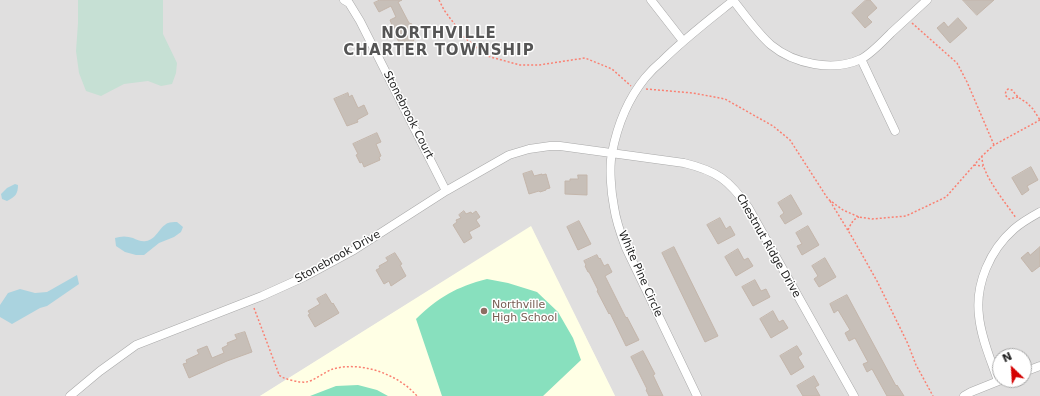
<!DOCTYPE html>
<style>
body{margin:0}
#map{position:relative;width:1040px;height:396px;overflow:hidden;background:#f2efe9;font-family:"DejaVu Sans",sans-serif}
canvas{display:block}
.north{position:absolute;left:992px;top:348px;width:40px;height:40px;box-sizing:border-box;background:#fff;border:1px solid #a7a7a7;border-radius:50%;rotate:335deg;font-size:11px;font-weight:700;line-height:16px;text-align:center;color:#222}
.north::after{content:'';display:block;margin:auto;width:14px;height:18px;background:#d40000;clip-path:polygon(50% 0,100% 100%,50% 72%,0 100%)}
</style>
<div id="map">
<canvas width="1040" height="396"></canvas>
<div class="north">N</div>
</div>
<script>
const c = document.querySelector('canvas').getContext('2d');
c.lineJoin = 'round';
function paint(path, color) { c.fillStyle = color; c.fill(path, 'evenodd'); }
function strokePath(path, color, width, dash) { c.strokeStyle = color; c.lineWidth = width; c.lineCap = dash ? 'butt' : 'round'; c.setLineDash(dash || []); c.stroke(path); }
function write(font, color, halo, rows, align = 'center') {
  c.font = font + ' "DejaVu Sans",sans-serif'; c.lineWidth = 3; c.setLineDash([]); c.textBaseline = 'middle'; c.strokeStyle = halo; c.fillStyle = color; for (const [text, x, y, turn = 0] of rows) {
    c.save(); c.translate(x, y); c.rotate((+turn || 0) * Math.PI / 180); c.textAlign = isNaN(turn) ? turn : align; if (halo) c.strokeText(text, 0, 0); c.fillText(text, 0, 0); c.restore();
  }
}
paint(new Path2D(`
 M 0,0 L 1040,0 L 1040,396 L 615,396 L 531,227 L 260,396 L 0,396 ZM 1000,356 L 1024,356 L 1024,380 L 1000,380 Z`), '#e0dfdf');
paint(new Path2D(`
 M 531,226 L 615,396 L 260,396 Z`), '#ffffe5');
paint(new Path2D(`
 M 78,0 L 163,0 L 163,34 L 177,63 L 176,73 L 172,84 L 161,86 L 148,81 L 124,84 L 101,96 L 86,91 L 79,73 L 76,51 L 78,23 Z`), '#c6e0d4');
paint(new Path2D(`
 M 487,279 L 508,283 L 537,292 L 558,312 L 573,338 L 581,360 L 543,396 L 442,396 L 416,319 C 439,297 456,287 487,279 Z
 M 358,385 L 377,390 L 388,396 L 310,396 L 336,386 Z`), '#88e0be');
paint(new Path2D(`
 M 15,184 L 18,185 C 18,194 15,197 7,201 L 2,199 L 1,194 L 7,188 Z
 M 177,222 L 183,227 L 181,232 L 174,237 L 159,243 L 144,255 L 136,255 L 125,252 L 116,246 L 115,238 C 121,236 127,236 133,238 C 137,240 142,242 146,241 C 156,240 159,227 168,223 C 170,222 174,222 177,222 Z
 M 77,275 L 79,284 L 47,306 L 40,308 L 12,324 L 0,317 L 0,305 L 8,293 L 20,289 L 35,293 L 47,292 Z`), '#aad3df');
const building = new Path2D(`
 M 380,0 L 402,0 L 398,2 L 409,23 L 412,24 L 411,28 L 413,32 L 410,34 L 414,41 L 402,47 L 401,44 L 400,44 L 393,31 L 392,32 L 389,26 L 392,25 L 390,20 L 396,17 L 391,6 L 379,12 L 374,3 Z
 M 866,0 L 870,0 L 877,8 L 867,17 L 872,22 L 865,28 L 852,13 Z
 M 963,0 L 994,0 L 977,15 Z
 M 958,18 L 967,28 L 950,43 L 937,28 L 944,22 L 948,27 Z
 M 348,93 L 349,97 L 352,95 L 358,108 L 364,105 L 368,114 L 357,120 L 358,122 L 347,126 L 334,99 Z
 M 377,133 L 381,142 L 376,144 L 381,156 L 379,157 L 380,160 L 364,167 L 362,162 L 360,163 L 356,155 L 358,154 L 353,144 Z
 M 1031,167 L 1038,180 L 1027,186 L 1029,190 L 1022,195 L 1012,178 Z
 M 532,171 L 534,176 L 542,174 L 542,175 L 546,174 L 550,188 L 546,189 L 546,190 L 540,192 L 539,191 L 529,194 L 523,174 Z
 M 578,175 L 587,175 L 587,195 L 565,194 L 565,181 L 570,181 L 570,179 L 578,179 Z
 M 791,195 L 802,214 L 785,224 L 780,216 L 784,213 L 778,203 Z
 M 464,211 L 466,214 L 471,212 L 472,214 L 476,211 L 480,217 L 476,220 L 480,226 L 469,232 L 472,238 L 464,243 L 453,225 L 457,222 L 456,220 L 461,218 L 459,215 Z
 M 720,218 L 726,229 L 730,226 L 735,235 L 718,244 L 707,225 Z
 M 579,221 L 591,244 L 578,250 L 567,227 Z
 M 808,226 L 819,245 L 802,255 L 797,246 L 802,244 L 796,233 Z
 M 674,247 L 718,336 L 705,342 L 662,253 Z
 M 1040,247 L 1040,266 L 1032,272 L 1021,258 L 1028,252 L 1030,255 Z
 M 738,249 L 744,260 L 748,258 L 753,266 L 736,276 L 725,257 Z
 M 395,253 L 402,264 L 400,265 L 406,276 L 391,286 L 389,281 L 384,284 L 376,270 L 380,268 L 379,266 L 388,261 L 386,258 Z
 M 597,255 L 599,259 L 600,258 L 604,266 L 608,264 L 612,272 L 605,276 L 626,318 L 627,317 L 639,340 L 626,346 L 610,313 L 609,314 L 597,291 L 598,290 L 589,272 L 588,272 L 585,266 L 586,265 L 584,261 Z
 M 825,258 L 836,277 L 819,287 L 814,279 L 818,276 L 812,266 Z
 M 755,280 L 761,291 L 766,289 L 770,297 L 753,306 L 742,287 Z
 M 326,294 L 332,304 L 333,303 L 339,313 L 315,327 L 308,315 L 310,314 L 308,311 L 320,304 L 317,299 Z
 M 847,295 L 896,386 L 897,385 L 904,396 L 887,396 L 872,369 L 867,372 L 863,364 L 868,362 L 855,338 L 849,341 L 845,333 L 850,330 L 838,310 L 834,313 L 830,304 Z
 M 773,311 L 779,322 L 783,320 L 788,328 L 771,338 L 760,319 Z
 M 245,332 L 252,352 L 227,361 L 189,378 L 183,364 L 187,363 L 186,360 L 199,354 L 197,350 L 207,346 L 212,358 L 224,353 L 222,348 L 228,345 L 227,343 L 237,339 L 235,335 Z
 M 797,346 L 802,354 L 798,357 L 804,367 L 791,375 L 780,356 Z
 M 643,351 L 655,374 L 653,375 L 663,396 L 649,396 L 646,390 L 647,389 L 631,357 Z
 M 814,376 L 819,385 L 815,387 L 820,396 L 803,396 L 797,386 Z`);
paint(building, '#c7bfb8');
strokePath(building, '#c4b6ab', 1);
const street = new Path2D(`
 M 344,0 L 349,3 L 360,21 L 446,191
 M 651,0 L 683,41
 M 733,0 C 744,14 758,34 771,45 C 794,64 833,72 861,59 C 871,54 883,41 891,33 C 903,22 915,11 927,0
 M 861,59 L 895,131
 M 1024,372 L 1040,366
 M 998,381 C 991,360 981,338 979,316 C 975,284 990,250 1014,229 C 1022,222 1031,217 1040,212
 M 70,396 L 100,371 L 136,345 L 262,296 L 304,277 L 354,250 L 446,191 L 509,155 L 529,149 L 550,146 L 560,146 L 684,163 C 717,171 729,180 748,207 L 854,396
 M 697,396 L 626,248 C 621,235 616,221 614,207 C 611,192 609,167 612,153 C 617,127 628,99 645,78 C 650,72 656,66 662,61 C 684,39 709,20 734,0
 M 964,396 L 971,392 L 1001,380`);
strokePath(street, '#a9a9a9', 9);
strokePath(new Path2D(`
 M 439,0 L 444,10 L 464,37 L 487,56 L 520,65 L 539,65 L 585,58 L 612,69 L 631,86
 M 912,23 L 957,63 L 967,82 L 994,145
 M 646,89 L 693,93 L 725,99 L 773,126 L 790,140 L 828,199 L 843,210 L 859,217 L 872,219 L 906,216 L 946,197 L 982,156 L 994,145 L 1040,120
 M 1018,97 L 1009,99 C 1005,96 1004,93 1008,89 L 1012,90 L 1018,97 L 1027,103 L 1033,109 L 1040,120
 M 982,156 C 981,174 1006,203 1016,218
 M 974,165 L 983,166
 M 830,201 L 852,237 L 877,281 L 908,344 L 916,365 L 933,396
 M 848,230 C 851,224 853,219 859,217
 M 254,308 L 277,369 C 277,370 279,374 279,375 C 283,379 300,383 306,382 C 314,381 324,372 333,369 C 361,361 398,374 417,396`), '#fa8072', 1.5, [2, 2]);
strokePath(street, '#fff', 8);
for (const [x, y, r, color] of [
 [484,311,4,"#8d6e63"]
]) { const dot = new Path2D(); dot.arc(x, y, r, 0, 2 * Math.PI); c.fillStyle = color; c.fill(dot); strokePath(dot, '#fff', 1.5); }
write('11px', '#222', '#fff', [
 ["Stonebrook Court",408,115,63],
 ["Chestnut Ridge Drive",768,246,60],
 ["Stonebrook Drive",338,257,-29],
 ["White Pine Circle",640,274,66]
]);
write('11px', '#785e54', '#fff', [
 ["Northville",492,305],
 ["High School",492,318]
], 'left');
c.letterSpacing = '1px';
write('bold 15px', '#555', '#fff', [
 ["NORTHVILLE",439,34],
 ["CHARTER TOWNSHIP",439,51]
]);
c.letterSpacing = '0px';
</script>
